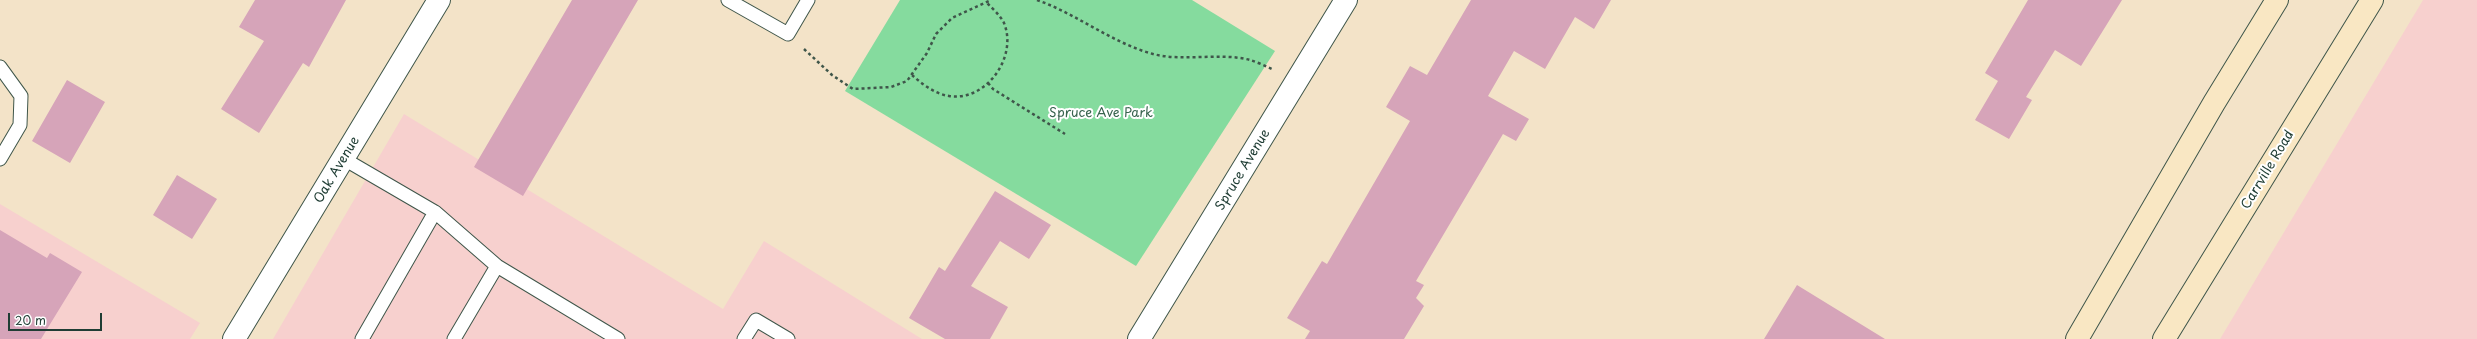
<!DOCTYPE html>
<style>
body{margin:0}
#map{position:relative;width:2477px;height:339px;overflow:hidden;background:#f3e3c8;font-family:"Playpen Sans",sans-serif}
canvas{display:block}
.scale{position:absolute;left:8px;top:313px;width:94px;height:18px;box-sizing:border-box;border:2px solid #1f3d34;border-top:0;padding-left:5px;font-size:12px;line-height:14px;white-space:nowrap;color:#1f3d34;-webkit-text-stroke:3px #fff;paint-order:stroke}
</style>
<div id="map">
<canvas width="2477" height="339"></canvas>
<div class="scale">20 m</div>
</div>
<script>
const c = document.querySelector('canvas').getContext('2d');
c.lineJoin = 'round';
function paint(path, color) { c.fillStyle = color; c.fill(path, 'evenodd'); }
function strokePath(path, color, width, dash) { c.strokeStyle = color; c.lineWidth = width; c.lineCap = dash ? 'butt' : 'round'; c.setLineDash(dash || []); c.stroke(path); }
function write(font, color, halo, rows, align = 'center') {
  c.font = font + ' "Playpen Sans",sans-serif'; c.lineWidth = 4; c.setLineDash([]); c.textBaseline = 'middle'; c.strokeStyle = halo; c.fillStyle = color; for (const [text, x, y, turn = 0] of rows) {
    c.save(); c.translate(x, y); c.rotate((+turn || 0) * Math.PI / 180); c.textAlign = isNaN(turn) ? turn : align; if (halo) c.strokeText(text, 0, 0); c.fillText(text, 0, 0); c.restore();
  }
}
paint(new Path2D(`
 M 2423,0 L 2477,0 L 2477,339 L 2220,339 Z
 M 404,114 L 723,309 L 764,241 L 922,339 L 273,339 Z
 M 0,204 L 200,323 L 190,339 L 0,339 Z`), '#f7d0ce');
paint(new Path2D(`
 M 900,0 L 1192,0 L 1275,51 L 1136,266 L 845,91 Z`), '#85db9e');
paint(new Path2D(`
 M 255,0 L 346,0 L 309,67 L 303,63 L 259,133 L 221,109 L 264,41 L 239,27 Z
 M 572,0 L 638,0 L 523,196 L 474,167 Z
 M 1471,0 L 1611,0 L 1594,29 L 1575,17 L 1545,69 L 1514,51 L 1488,96 L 1529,119 L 1516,141 L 1503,134 L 1416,281 L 1424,285 L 1416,298 L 1424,306 L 1404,339 L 1305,339 L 1310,331 L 1287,318 L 1322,261 L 1327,264 L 1410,121 L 1386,107 L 1410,66 L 1427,75 Z
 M 2028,0 L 2122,0 L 2081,66 L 2055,50 L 2026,97 L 2032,100 L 2009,139 L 1975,120 L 1998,81 L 1985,73 Z
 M 67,80 L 105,102 L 70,163 L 32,141 Z
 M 177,175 L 217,199 L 192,239 L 153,215 Z
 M 995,191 L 1051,225 L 1029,259 L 1000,241 L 971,286 L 1008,307 L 990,339 L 945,339 L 909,318 L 939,267 L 945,271 Z
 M 0,230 L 47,258 L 50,253 L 82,272 L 41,339 L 0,339 Z
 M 1797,285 L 1885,339 L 1764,339 Z`), '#d6a4b9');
const lane = new Path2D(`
 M 728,0 L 788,34 L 808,0
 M 0,67 L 21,96 L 20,125 L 0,159
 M 344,159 L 435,212 L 497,266
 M 362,339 L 435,212
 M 454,339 L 497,266 L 618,339
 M 744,339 L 756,320 L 788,339`);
const street = new Path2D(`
 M 234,339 L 439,0
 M 1139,339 L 1346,0`);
const secondary = new Path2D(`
 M 2077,339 L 2214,103 L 2277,0
 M 2164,339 L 2372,0`);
strokePath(lane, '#3f564a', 15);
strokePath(street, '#3f564a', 24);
strokePath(secondary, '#3f564a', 24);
strokePath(new Path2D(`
 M 1037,0 C 1077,14 1112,43 1153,54 C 1184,62 1220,52 1250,60 C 1257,62 1265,66 1272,69
 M 804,49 L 832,75 L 853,89 L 891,87 L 907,81 L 927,53 L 936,34 L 952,18 L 991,0
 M 912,75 C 922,84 935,94 949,96 C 986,102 1018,57 1004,23 C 1000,15 992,8 986,2
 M 988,83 L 993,89 L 1065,134`), '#3f564a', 2.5, [3, 3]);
strokePath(lane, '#fff', 13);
strokePath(street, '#fff', 22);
strokePath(secondary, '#f9e7c3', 22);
write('13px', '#38644e', '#fff', [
 ["Spruce Ave Park",1101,113]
]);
write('13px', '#1f3d34', '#fff', [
 ["Oak Avenue",337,170,-59],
 ["Spruce Avenue",1243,170,-59],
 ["Carrville Road",2268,170,-59]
]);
</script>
